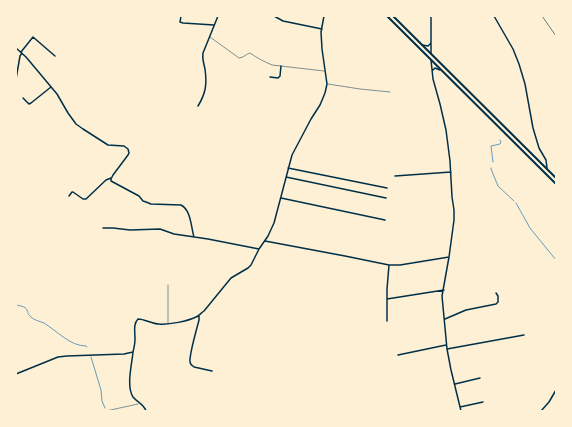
<!DOCTYPE html>
<style>
body{margin:0}
#map{position:relative;width:572px;height:427px;overflow:hidden;background:#fdf0d5;font-family:Mulish,sans-serif}
canvas{display:block}
.frame{position:absolute;inset:0;border:17px solid #fdf0d5;pointer-events:none}
</style>
<div id="map">
<canvas width="572" height="427"></canvas>
<div class="frame"></div>
</div>
<script>
const c = document.querySelector('canvas').getContext('2d');
c.lineJoin = 'round';
function strokePath(path, color, width, dash) { c.strokeStyle = color; c.lineWidth = width; c.lineCap = dash ? 'butt' : 'round'; c.setLineDash(dash || []); c.stroke(path); }
strokePath(new Path2D(`
 M 493,162 L 491,146 L 500,144 L 501,142 L 500,140
 M 491,168 L 491,169 L 498,186 L 514,201
 M 516,203 L 530,228 L 556,260
 M 16,305 C 20,306 25,306 27,310 C 29,314 27,313 30,316 C 33,320 39,321 44,323 C 57,331 70,346 86,346 L 87,347
 M 91,357 L 101,390 L 102,401 L 105,408`), '#669bbc', 1);
strokePath(new Path2D(`
 M 210,37 L 239,58 C 243,58 246,54 250,53 C 257,58 265,62 272,65 L 324,71
 M 328,84 L 360,89 L 390,92
 M 168,285 L 168,323
 M 106,411 L 138,404`), '#003049', 0.5);
strokePath(new Path2D(`
 M 181,16 L 180,22 L 183,23 L 214,25
 M 274,16 L 283,21 L 322,29
 M 431,16 L 431,54
 M 494,16 L 513,49 L 519,64 L 525,84 L 533,128 L 539,148 L 546,160 L 547,168
 M 422,45 L 428,46 L 431,43
 M 16,48 L 26,57 L 57,94 L 68,113 L 76,124 L 83,129 L 108,145 L 124,146 L 128,149 L 129,153 L 128,155 L 113,175 L 111,179 L 111,181 L 139,196 L 143,201 L 146,202 L 151,204 L 181,205 C 191,210 191,227 194,237
 M 21,52 L 33,37 L 55,56
 M 431,60 L 433,79 L 440,104 L 446,130 L 450,161 L 452,197 L 454,210 L 454,220 L 449,257 L 442,296 L 447,349 L 451,370 L 461,411
 M 433,70 L 435,68 L 440,70
 M 270,77 L 278,78 L 280,76 L 281,66
 M 16,79 L 20,56 L 22,53
 M 23,98 L 29,104 L 31,103 L 51,87
 M 198,106 C 206,93 207,84 205,69 C 204,64 202,59 203,53 L 218,16
 M 288,168 L 387,188
 M 395,176 L 451,172
 M 286,177 L 386,198
 M 69,196 L 72,192 L 73,192 L 83,199 L 86,199 L 106,180 L 111,178
 M 281,198 L 385,220
 M 103,228 L 113,228 L 130,230 L 160,229 L 174,234 L 208,239 L 259,249
 M 265,241 L 345,256 L 389,265 L 400,265 L 449,257
 M 387,299 L 444,290
 M 199,316 L 199,320 C 197,328 189,355 190,362 C 191,366 192,365 194,367 L 212,371
 M 445,319 L 466,310 L 496,304 L 498,302 L 498,296 L 496,293
 M 387,321 L 387,289 L 389,265
 M 447,349 L 524,335
 M 133,352 C 132,364 126,386 133,397 C 137,402 144,404 146,411
 M 398,355 L 446,345
 M 16,374 L 58,357 L 67,356 L 124,354 L 133,352 C 134,348 135,343 135,339 C 135,332 133,324 138,319 C 145,319 152,324 159,324 C 169,325 188,321 196,317 C 199,316 201,313 204,311 L 231,278 L 248,268 L 251,265 L 259,249 L 268,236 L 274,223 L 292,155 L 311,119 L 320,105 L 325,93 L 327,84 L 322,49 L 321,32 L 324,16
 M 455,384 L 480,378
 M 460,407 L 483,402`), '#003049', 1.5);
strokePath(new Path2D(`
 M 541,411 L 549,402 L 556,390`), '#003049', 1.5);
strokePath(new Path2D(`
 M 387,16 L 556,184
 M 393,16 L 556,178`), '#003049', 2);
strokePath(new Path2D(`
 M 542,16 L 556,36`), '#657d81', 1);
</script>
